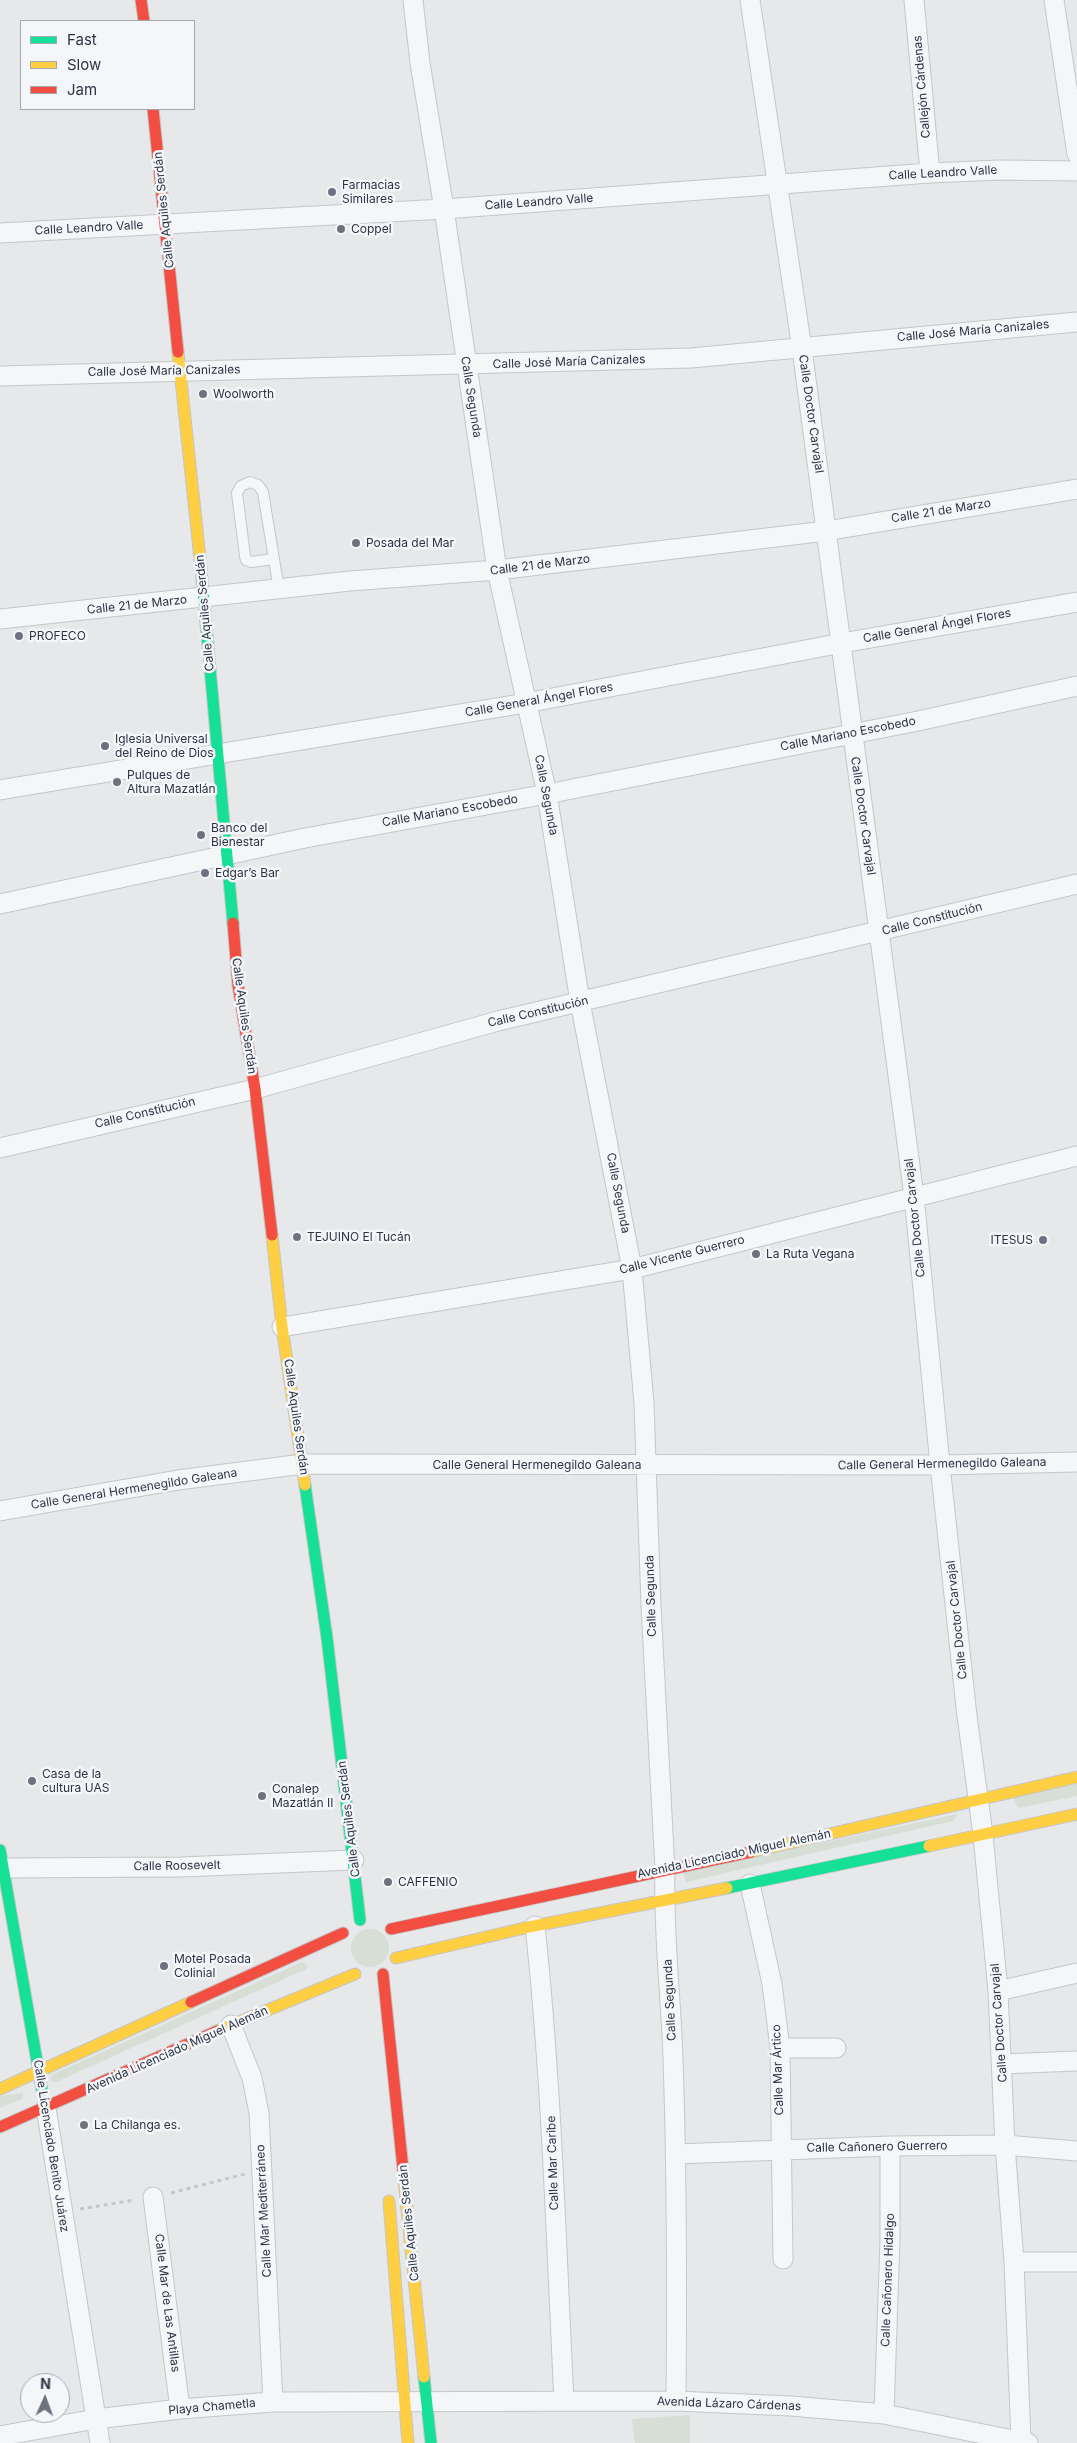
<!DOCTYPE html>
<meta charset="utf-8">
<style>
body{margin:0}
#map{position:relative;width:1077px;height:2443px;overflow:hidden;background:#e6e8ea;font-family:Inter,sans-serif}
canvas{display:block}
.legend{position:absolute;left:20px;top:20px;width:175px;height:90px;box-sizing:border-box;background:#f4f6f9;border:1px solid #a4a8b1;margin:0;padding:6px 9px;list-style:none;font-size:15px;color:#2b3445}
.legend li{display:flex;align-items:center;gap:10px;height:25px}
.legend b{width:25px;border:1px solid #a4a8b1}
.north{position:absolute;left:20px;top:2373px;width:50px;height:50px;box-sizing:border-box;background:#f4f6f9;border:1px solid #a4a8b1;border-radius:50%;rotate:2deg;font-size:14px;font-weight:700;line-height:20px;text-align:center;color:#2b3445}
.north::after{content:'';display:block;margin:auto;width:18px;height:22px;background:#6c737f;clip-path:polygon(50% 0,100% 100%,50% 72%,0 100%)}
</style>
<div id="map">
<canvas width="1077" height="2443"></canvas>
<ul class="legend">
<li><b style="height:6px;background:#16e098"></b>Fast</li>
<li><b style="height:6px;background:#ffcf43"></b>Slow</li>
<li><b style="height:6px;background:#f24e42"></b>Jam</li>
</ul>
<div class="north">N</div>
</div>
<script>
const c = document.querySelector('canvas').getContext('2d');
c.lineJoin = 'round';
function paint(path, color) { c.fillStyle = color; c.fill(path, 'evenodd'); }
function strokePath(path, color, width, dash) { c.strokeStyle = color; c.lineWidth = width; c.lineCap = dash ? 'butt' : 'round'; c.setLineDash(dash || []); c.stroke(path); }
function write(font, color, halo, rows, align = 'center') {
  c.font = font + ' Inter,sans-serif'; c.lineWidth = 5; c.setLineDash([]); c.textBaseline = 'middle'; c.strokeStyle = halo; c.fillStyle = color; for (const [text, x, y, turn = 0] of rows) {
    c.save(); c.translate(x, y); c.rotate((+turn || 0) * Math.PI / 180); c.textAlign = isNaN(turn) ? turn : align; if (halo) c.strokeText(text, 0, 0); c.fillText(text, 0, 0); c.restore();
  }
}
paint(new Path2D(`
 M 1077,1784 L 1077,1796 L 1018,1808 L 1013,1797 Z
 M 958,1814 L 953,1821 L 686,1882 L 683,1872 Z
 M351 1948a19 19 0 1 1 38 0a19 19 0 1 1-38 0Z
 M 302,1962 L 308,1966 L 306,1969 L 56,2082 L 51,2081 L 51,2075 Z
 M 23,2093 L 23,2098 L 0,2108 L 0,2096 Z
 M 690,2415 L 690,2443 L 635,2443 L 632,2419 Z`), '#d6ded6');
const lane = new Path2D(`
 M 273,559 L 251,562 L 246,560 L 245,556 L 237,493 L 241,486 L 250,482 L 258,485 L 263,492 L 279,590`);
const street = new Path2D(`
 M 413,0 L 420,63 L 444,209 L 497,570 L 547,794 L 580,1002 L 632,1269 L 644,1403 L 651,1606 L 665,1870 C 663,1933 671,1996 673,2059 C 677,2173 677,2287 676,2401
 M 750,0 L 802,349 L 914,1196 L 940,1465 L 967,1716 L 983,1835 L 998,1991 L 1005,2145 L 1014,2262 L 1021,2441
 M 914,0 L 930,173
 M 1054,0 L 1077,154
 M 0,233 L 444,209 L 930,173 L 999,170 L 1077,171
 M 0,376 L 691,358 L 1077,322
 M 0,619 L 350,581 L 497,570 L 826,531 L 1077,489
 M 0,790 L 526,703 L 842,643 L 1077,602
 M 0,904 L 305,838 L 547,794 L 918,721 L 1077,686
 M 0,1148 L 255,1089 L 498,1021 L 1077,884
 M 282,1327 L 632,1269 L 1077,1156
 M 0,1511 L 178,1480 L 303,1464 L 940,1465 L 1077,1462
 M 0,1868 L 181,1867 L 354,1860
 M 750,1884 L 772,1984 L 780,2048 L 783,2259
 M 535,1926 C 552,2084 556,2242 564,2401
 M 998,1991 L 1077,1973
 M 231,2025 L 252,2078 L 259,2113 L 273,2402
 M 780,2048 L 836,2048
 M 1002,2064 L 1077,2061
 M 46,2108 L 100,2443
 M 676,2154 L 890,2146 L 1005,2145 L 1077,2151
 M 153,2197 L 180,2409
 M 1014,2262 L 1077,2262
 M 884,2414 L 890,2240 L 890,2146
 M 0,2436 L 96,2419 L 180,2409 L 273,2402 L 676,2401 L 791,2406 L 884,2414 L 1028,2443`);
const fast = new Path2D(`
 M 201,568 L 233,923
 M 305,1485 L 327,1638 L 360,1920
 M 0,1850 L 42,2090
 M 727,1888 L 929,1846
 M 424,2377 L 431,2443`);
const slow = new Path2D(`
 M 178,352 L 201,568
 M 272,1235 L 282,1327 L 305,1485
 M 929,1846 L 1077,1814
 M 751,1852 L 1077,1777
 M 396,1958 L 529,1927 L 727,1888
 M 217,2031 L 355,1974
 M 0,2089 L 191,2002
 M 404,2179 L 424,2377
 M 389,2201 L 408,2443`);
const jam = new Path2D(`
 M 141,0 L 144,21
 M 153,109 L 178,352
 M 233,923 L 238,985 L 255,1089 L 272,1235
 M 391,1929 L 751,1852
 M 383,1974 L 404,2179
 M 191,2002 L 343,1933
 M 0,2127 L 217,2031`);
strokePath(lane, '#c4c6c8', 12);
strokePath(street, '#c4c6c8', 21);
strokePath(fast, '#c4c6c8', 13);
strokePath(slow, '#c4c6c8', 13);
strokePath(jam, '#c4c6c8', 13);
strokePath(new Path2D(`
 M 171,2193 L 245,2174
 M 80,2209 L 135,2200`), '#c5c6ca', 3, [4, 4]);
strokePath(lane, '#f5f6f7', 10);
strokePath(street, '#f5f6f7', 19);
strokePath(fast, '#16e098', 11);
strokePath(slow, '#ffcf43', 11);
strokePath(jam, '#f24e42', 11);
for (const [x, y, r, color] of [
 [332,192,5,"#6c737f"],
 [341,229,5,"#6c737f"],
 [203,394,5,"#6c737f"],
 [356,543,5,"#6c737f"],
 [19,636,5,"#6c737f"],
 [105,746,5,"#6c737f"],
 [117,782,5,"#6c737f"],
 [201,835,5,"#6c737f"],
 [205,873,5,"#6c737f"],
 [297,1237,5,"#6c737f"],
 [1043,1240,5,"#6c737f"],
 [756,1254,5,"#6c737f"],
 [32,1781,5,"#6c737f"],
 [262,1796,5,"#6c737f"],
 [388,1882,5,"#6c737f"],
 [164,1966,5,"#6c737f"],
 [84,2125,5,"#6c737f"]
]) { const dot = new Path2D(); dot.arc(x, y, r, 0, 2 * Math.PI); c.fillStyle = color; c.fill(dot); strokePath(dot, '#f4f6f9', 2); }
write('12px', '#2b3445', '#f4f6f9', [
 ["Callejón Cárdenas",922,87,-95],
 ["Calle Leandro Valle",943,173,-3],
 ["Calle Leandro Valle",539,202,-4],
 ["Calle Aquiles Serdán",164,210,-96],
 ["Calle Leandro Valle",89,228,-3],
 ["Calle José María Canizales",973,331,-5],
 ["Calle José María Canizales",569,362,-2],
 ["Calle José María Canizales",164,371,-1],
 ["Calle Segunda",471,397,81],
 ["Calle Doctor Carvajal",811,414,82],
 ["Calle 21 de Marzo",941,511,-9],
 ["Calle 21 de Marzo",540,565,-7],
 ["Calle 21 de Marzo",137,605,-6],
 ["Calle Aquiles Serdán",205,613,-95],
 ["Calle General Ángel Flores",937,626,-10],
 ["Calle General Ángel Flores",539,700,-10],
 ["Calle Mariano Escobedo",848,734,-11],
 ["Calle Segunda",546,795,79],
 ["Calle Mariano Escobedo",450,811,-10],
 ["Calle Doctor Carvajal",863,816,82],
 ["Calle Constitución",932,919,-14],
 ["Calle Constitución",538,1012,-13],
 ["Calle Aquiles Serdán",244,1016,82],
 ["Calle Constitución",145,1113,-13],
 ["Calle Segunda",618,1193,79],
 ["Calle Doctor Carvajal",915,1218,-96],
 ["Calle Vicente Guerrero",682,1255,-14],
 ["Calle Aquiles Serdán",296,1417,82],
 ["Calle General Hermenegildo Galeana",942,1464,-1],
 ["Calle General Hermenegildo Galeana",537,1465],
 ["Calle General Hermenegildo Galeana",134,1489,-9],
 ["Calle Segunda",651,1596,-92],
 ["Calle Doctor Carvajal",957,1620,-96],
 ["Calle Aquiles Serdán",349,1819,-97],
 ["Avenida Licenciado Miguel Alemán",734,1854,-12],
 ["Calle Roosevelt",177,1866,-1],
 ["Calle Segunda",670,2000,-93],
 ["Calle Doctor Carvajal",999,2023,-94],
 ["Avenida Licenciado Miguel Alemán",177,2050,-24],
 ["Calle Mar Ártico",778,2070,-92],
 ["Calle Licenciado Benito Juárez",51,2146,81],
 ["Calle Cañonero Guerrero",877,2147,-1],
 ["Calle Mar Caribe",553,2163,-92],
 ["Calle Mar Mediterráneo",264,2211,-93],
 ["Calle Aquiles Serdán",409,2223,-96],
 ["Calle Cañonero Hidalgo",888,2280,-88],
 ["Calle Mar de Las Antillas",167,2303,83],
 ["Avenida Lázaro Cárdenas",729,2404,2],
 ["Playa Chametla",212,2407,-5]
]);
write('12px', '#2b3445', '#f4f6f9', [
 ["Farmacias",342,185],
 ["Similares",342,199],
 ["Coppel",351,229],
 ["Woolworth",213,394],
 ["Posada del Mar",366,543],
 ["PROFECO",29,636],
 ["Iglesia Universal",115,739],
 ["del Reino de Dios",115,753],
 ["Pulques de",127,775],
 ["Altura Mazatlán",127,789],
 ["Banco del",211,828],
 ["Bienestar",211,842],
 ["Edgar’s Bar",215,873],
 ["TEJUINO El Tucán",307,1237],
 ["ITESUS",1033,1240,"right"],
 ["La Ruta Vegana",766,1254],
 ["Casa de la",42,1774],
 ["cultura UAS",42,1788],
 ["Conalep",272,1789],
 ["Mazatlán II",272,1803],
 ["CAFFENIO",398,1882],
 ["Motel Posada",174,1959],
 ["Colinial",174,1973],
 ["La Chilanga es.",94,2125]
], 'left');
</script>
